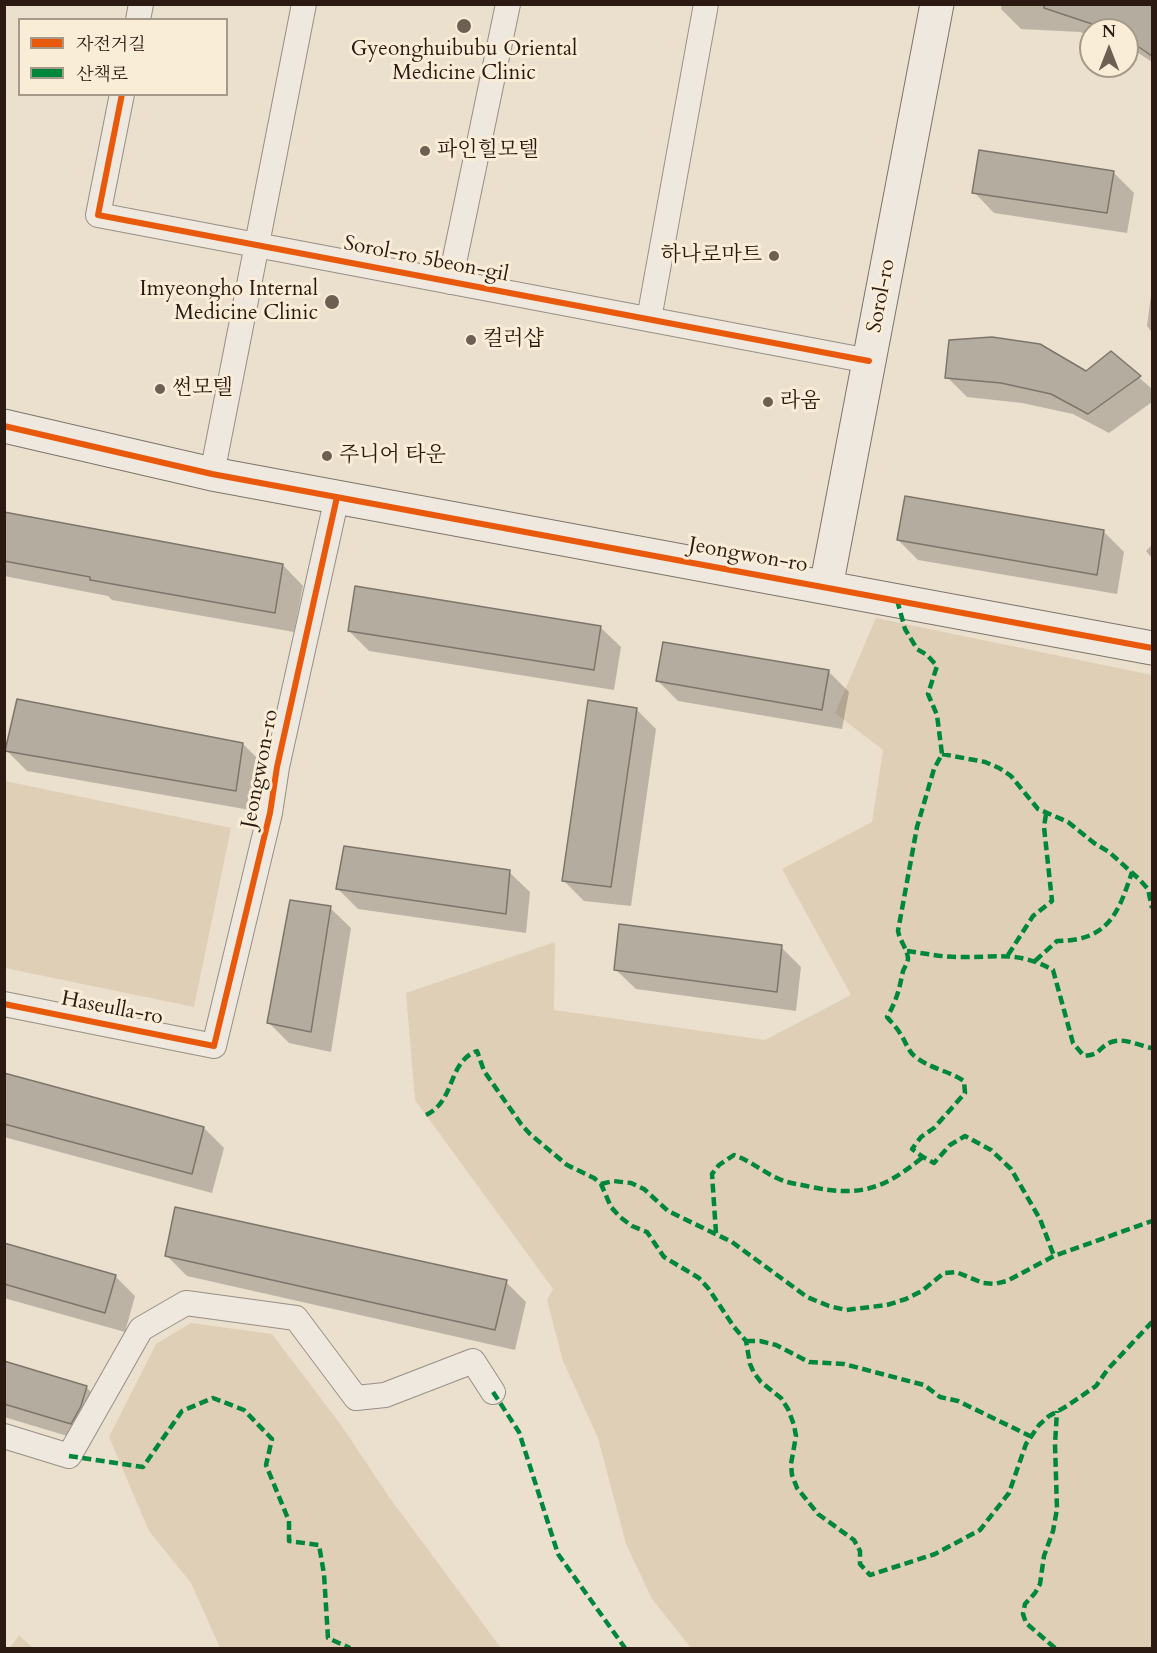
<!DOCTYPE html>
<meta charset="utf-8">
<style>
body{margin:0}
#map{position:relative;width:1157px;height:1653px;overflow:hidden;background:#ebe0ce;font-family:Cardo,"Noto Serif KR",serif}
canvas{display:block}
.frame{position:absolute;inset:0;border:6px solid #2b1a11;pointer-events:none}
.legend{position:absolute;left:18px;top:18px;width:210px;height:78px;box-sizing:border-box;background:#faedd7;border:2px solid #a79988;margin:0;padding:8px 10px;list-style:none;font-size:18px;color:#2b1a11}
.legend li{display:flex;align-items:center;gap:12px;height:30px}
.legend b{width:30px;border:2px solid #a79988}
.north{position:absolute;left:1079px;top:18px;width:60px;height:60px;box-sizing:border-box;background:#faedd7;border:2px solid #a79988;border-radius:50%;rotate:0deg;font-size:16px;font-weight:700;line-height:24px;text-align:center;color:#2b1a11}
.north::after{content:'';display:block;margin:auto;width:21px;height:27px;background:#6e5f53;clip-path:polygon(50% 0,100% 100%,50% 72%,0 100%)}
</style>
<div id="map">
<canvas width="1157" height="1653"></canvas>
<div class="frame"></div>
<ul class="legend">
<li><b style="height:8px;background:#e8590c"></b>자전거길</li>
<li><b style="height:8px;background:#00873e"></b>산책로</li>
</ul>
<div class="north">N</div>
</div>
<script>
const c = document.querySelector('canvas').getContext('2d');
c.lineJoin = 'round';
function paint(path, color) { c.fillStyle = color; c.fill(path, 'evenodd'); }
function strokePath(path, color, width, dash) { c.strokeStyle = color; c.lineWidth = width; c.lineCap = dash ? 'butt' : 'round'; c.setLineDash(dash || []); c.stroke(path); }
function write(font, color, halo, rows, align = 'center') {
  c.font = font + ' Cardo,"Noto Serif KR",serif'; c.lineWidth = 6; c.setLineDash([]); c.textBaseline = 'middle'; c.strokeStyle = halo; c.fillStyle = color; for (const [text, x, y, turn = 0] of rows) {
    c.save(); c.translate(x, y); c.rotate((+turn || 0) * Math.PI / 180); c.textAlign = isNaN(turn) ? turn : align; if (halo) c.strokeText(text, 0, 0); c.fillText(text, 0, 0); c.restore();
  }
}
paint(new Path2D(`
 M 876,618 L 1152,675 L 1152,1648 L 691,1648 L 652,1599 L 626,1544 L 598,1438 L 563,1361 L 547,1300 L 553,1289 L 415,1100 L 406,993 L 555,942 L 554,1010 L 765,1040 L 851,995 L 782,869 L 872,822 L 883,750 L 835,713 Z
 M 5,781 L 231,828 L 194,1007 L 5,968 Z
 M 191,1323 L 272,1334 L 341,1425 L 389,1497 L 501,1648 L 220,1648 L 191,1583 L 149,1531 L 109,1437 L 156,1344 Z
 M 19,1635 L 33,1648 L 10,1648 Z`), '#dfcfb6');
paint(new Path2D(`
 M 1002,4 L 1148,4 L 1152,7 L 1152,62 L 1137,52 L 1127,48 L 1127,30 L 1091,30 L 1091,36 L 1080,32 L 1021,29 L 1001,9 Z
 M 1113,172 L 1134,193 L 1127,233 L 994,213 L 974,192 Z
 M 1152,288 L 1152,332 L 1147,326 Z
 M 1111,353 L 1152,389 L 1152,402 L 1109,433 L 1073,414 L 1022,403 L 967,397 L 947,377 L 1086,372 Z
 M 4,515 L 283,565 L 303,586 L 294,632 L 112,600 L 108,596 L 4,576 Z
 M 1103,531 L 1124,552 L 1117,594 L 918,560 L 898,540 Z
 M 1152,545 L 1152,558 L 1146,551 Z
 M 600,627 L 621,647 L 614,690 L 369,651 L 349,631 Z
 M 829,672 L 849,692 L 842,729 L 678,701 L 658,681 Z
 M 636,709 L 656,729 L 631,906 L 584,901 L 564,881 Z
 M 243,744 L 263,764 L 256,811 L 27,771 L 7,751 Z
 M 509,872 L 530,892 L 526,933 L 358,909 L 338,889 Z
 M 330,908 L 351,928 L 331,1052 L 289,1043 L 269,1023 Z
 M 781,947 L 801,967 L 796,1011 L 636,989 L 615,969 Z
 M 4,1074 L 204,1128 L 224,1148 L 212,1193 L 4,1137 Z
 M 4,1245 L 115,1276 L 135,1296 L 125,1332 L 4,1298 Z
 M 167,1256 L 506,1282 L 526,1302 L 515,1350 L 187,1276 Z
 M 4,1363 L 86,1387 L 106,1407 L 100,1427 L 91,1443 L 4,1417 Z`), '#0003');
const building = new Path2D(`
 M 1044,4 L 1152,4 L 1152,56 L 1127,39 L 1127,30 L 1110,30 L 1044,8 Z
 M 979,150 L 1114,171 L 1107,213 L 972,193 Z
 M 992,337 L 1040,344 L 1086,371 L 1111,351 L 1141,376 L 1088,414 L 1051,394 L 1001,383 L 945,378 L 949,340 Z
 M 905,496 L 1104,530 L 1097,575 L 897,540 Z
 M 4,512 L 283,564 L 275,613 L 90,580 L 90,577 L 4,561 Z
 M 355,586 L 601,626 L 594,670 L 348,631 Z
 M 663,642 L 829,670 L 822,710 L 656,681 Z
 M 17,699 L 243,743 L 236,791 L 5,751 Z
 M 588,700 L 637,708 L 611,887 L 562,881 Z
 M 344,846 L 510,870 L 506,914 L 336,889 Z
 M 290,900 L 331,906 L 311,1032 L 267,1023 Z
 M 619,924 L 782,945 L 777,992 L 614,970 Z
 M 4,1073 L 204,1127 L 192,1174 L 4,1124 Z
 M 175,1207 L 507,1280 L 495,1330 L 165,1256 Z
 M 4,1243 L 116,1275 L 105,1313 L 4,1284 Z
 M 4,1361 L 87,1386 L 81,1406 L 71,1424 L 4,1404 Z`);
paint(building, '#b5aca0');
strokePath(building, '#7d756a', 1.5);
const street = new Path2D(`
 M 138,20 L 141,4
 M 122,94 L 98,215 L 869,361
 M 450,282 L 508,4
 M 649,319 L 706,4
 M 212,474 L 304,4
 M 4,1004 L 214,1046 L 270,813 L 277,767 L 337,497
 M 4,1436 L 69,1456 L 141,1329 L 186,1303 L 296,1318 L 356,1398 L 385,1395 L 473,1361 L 493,1392`);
const secondary = new Path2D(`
 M 4,426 L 212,474 L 1152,648
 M 826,587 L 937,4`);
strokePath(street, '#978f84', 26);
strokePath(secondary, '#7d756a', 35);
strokePath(street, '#eee8df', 24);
strokePath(secondary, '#eee8df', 33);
strokePath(new Path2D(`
 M 897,600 L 905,629 L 917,649 L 927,655 L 937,666 L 928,694 L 937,715 L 942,754 L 934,769 L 917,827 L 898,931 C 900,941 907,949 908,958 C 908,963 905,966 903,971 C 899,990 897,1000 887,1017 C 892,1023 898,1029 901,1035 C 907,1044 908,1052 917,1058 C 932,1069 949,1071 964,1081 L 965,1093 L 934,1128 L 921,1137 L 912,1149 L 923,1157 L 934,1163 L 950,1145 L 965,1136 L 991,1150 L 1011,1169 L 1040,1219 L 1054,1256
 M 942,754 L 985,762 L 999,768 L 1011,776 L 1038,809 L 1068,822 L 1094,843 L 1109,852 L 1139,879 L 1148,889 L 1152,908
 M 907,951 C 924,953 940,957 958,957 C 995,958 1017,950 1053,970 L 1073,1043 L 1084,1056 C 1102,1054 1096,1050 1109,1043 C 1122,1036 1139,1046 1152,1048
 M 1008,955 L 1033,916 L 1052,901 L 1044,827 L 1046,814
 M 1035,961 L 1057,941 C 1107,941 1118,915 1132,872
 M 426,1115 C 456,1101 447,1062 477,1051 L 484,1071 L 521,1124 L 530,1134 L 567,1165 L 594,1178 L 601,1184 L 611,1207 L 620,1217 L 632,1226 L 647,1232 L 664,1257 L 699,1278 L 708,1288 L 734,1327 L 746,1341 L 750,1364 L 754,1373 L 761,1382 L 781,1398 L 788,1409 L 794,1425 L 796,1436 L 791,1464 L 792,1475 L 797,1488 L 818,1514 L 854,1540 L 860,1551 L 860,1564 L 870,1575 L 935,1554 L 980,1530 L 1009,1493 L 1026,1444 L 1039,1425 L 1049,1416 L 1067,1406 L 1096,1386 L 1108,1369 L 1152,1322
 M 601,1184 L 613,1181 L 631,1183 L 644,1189 L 668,1211 L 732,1242 L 807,1297 L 829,1306 L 846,1310 L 887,1305 L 906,1299 L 922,1291 L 944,1273 L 956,1272 L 983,1283 L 994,1284 L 1007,1281 L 1054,1256 L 1152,1221
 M 716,1233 L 712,1174 L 719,1165 L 734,1155 C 751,1161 763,1172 779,1179 C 790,1184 800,1184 811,1187 C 861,1197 884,1189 923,1157
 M 746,1341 L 760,1341 L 776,1345 L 809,1362 L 844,1364 L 924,1385 L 940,1397 L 958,1401 L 1030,1436
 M 493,1392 L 519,1432 L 558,1554 L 625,1648
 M 69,1456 L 143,1467 L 182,1411 L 213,1398 L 244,1410 L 272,1439 L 266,1465 L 289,1521 L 289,1541 L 319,1545 L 324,1574 L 328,1638 L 350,1648
 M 1055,1648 L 1026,1623 L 1023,1614 L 1025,1604 L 1035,1593 L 1040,1584 L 1044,1556 L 1053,1531 L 1057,1509 L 1055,1444 L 1057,1411`), '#00873e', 4.5, [9, 4.5]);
strokePath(new Path2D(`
 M 122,94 L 98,215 L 869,361
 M 4,426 L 212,474 L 1152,648
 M 4,1004 L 214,1046 L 270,813 L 277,767 L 337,497`), '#e8590c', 6);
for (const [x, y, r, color] of [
 [464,26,8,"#6e5f53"],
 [425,151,6,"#6e5f53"],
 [774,256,6,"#6e5f53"],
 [332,302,8,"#6e5f53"],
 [471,340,6,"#6e5f53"],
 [160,389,6,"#6e5f53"],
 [768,402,6,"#6e5f53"],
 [327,456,6,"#6e5f53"]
]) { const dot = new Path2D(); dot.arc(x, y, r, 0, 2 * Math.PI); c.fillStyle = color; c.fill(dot); strokePath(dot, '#faedd7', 2); }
write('21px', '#2b1a11', '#faedd7', [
 ["Gyeonghuibubu Oriental",464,50,"center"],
 ["Medicine Clinic",464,74,"center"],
 ["파인힐모텔",437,151],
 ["하나로마트",762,256,"right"],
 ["Imyeongho Internal",318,290,"right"],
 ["Medicine Clinic",318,314,"right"],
 ["컬러샵",483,340],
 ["썬모텔",172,389],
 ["라움",780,402],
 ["주니어 타운",339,456]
], 'left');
write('21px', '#2b1a11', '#faedd7', [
 ["Sorol-ro 5beon-gil",426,260,11],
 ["Sorol-ro",882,296,-79],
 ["Jeongwon-ro",748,556,10],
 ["Jeongwon-ro",261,769,-79],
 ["Haseulla-ro",112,1009,11]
]);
</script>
